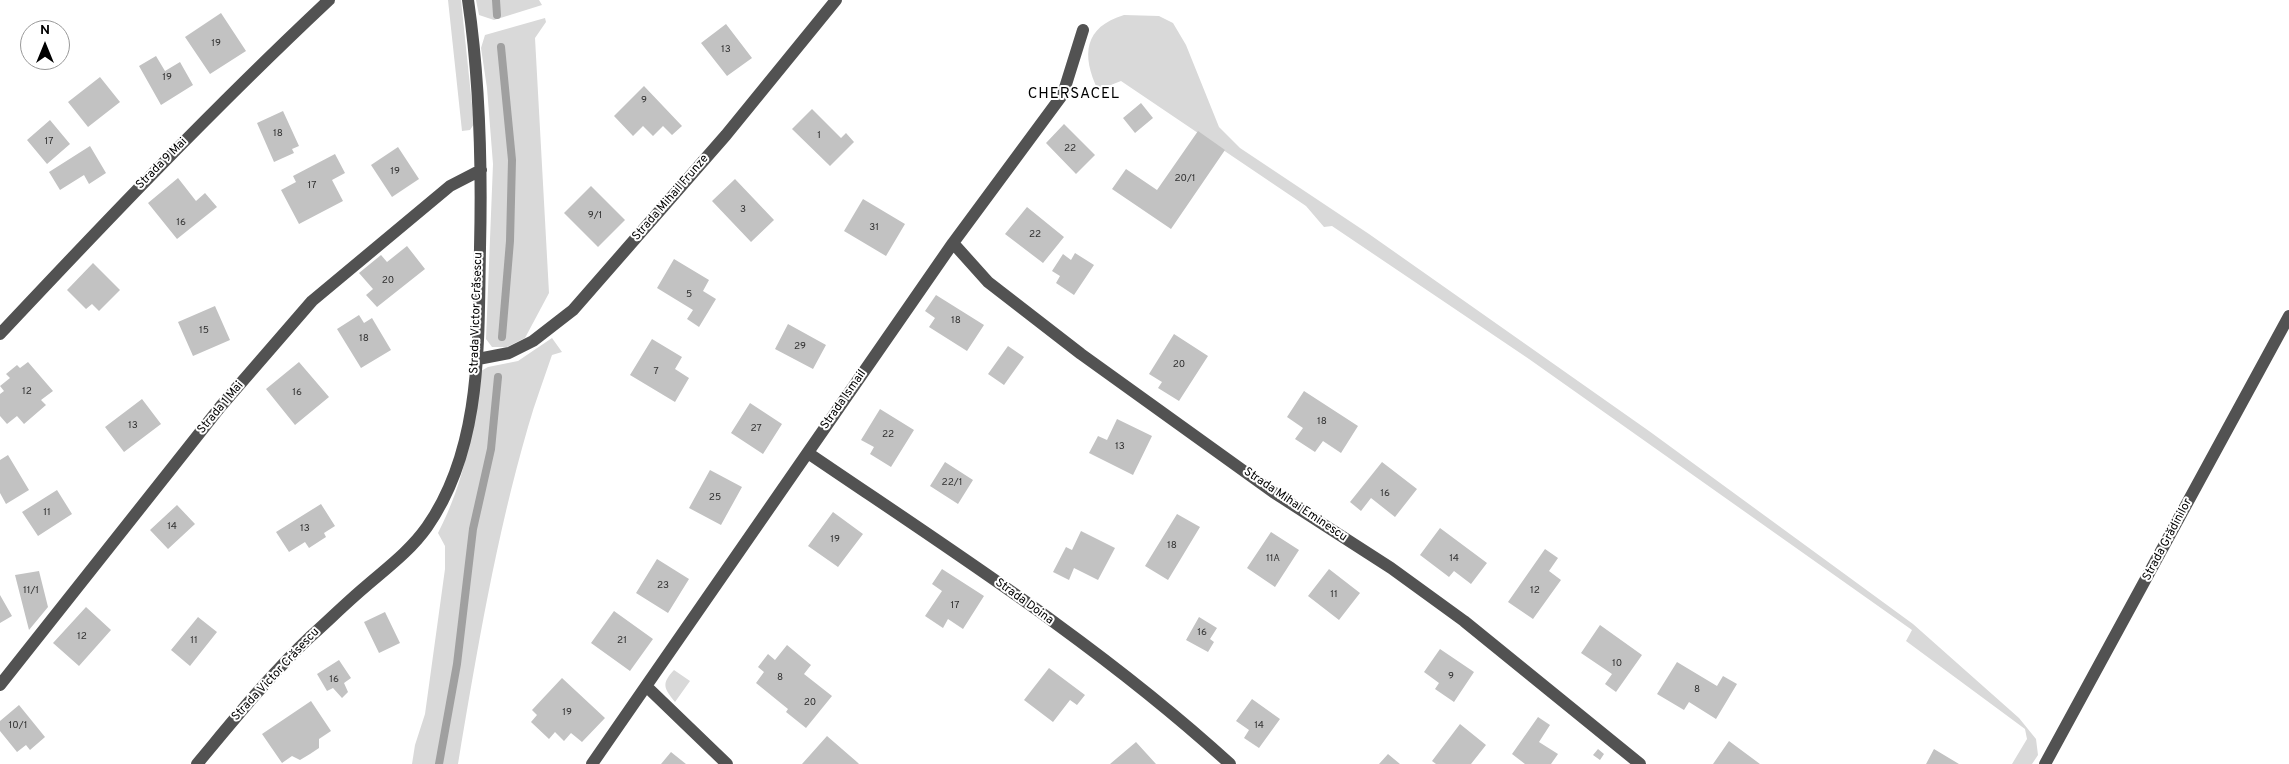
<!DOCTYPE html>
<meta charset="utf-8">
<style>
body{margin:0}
#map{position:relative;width:2289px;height:764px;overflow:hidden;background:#fff;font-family:Overpass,sans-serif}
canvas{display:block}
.north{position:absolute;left:20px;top:20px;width:50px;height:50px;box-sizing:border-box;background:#fff;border:1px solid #999;border-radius:50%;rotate:0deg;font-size:14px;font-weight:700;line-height:20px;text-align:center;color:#000}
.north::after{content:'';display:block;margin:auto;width:18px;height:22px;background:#000;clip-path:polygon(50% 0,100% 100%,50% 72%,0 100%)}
</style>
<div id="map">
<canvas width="2289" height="764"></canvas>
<div class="north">N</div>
</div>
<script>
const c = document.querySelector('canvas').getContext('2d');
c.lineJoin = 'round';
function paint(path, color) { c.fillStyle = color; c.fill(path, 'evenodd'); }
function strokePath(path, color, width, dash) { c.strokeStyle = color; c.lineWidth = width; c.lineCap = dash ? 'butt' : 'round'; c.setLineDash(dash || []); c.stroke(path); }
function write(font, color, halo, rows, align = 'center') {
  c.font = font + ' Overpass,sans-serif'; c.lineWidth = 4; c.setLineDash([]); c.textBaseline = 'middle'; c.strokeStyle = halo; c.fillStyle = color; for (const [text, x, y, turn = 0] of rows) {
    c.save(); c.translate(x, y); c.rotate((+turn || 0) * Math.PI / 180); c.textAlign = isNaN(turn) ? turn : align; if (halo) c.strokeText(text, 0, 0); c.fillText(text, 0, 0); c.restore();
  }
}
paint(new Path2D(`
 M 448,0 L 461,0 L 474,124 L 470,130 L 462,131 Z
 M 476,0 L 539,0 L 542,5 L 494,20 L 479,15 Z
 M 1124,15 L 1159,16 L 1173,23 L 1186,45 L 1219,127 L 1240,148 L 1369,234 L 1649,431 L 1913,624 L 2019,718 L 2036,739 L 2038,755 L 2032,764 L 2012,764 L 2027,739 L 2025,729 L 1906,641 L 1912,630 L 1529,359 L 1332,226 L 1324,227 L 1306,206 L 1121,81 L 1098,90 C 1081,55 1084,27 1124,15 Z
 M 545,18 L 546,22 L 535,38 L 549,293 L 525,338 L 507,347 L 492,347 L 486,339 L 493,164 L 487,88 L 481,48 L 485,35 Z
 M 552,338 L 562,352 L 552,355 C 544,379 535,402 528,427 C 496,537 477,651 458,764 L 412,764 L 415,745 L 425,714 L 445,569 L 445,546 L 438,533 C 465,481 474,427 481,371 L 488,367 L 518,361 Z
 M 674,670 L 690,681 L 675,702 C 664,688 661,684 674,670 Z`), '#d9d9d9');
strokePath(new Path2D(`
 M 496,0 L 497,15
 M 501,47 L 512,160 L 510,241 L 502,337
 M 439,764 L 457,664 L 473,529 L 491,449 L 498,377`), '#a0a0a0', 8);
paint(new Path2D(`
 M 221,13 L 246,51 L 210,74 L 185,37 Z
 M 726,24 L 752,58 L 727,76 L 701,43 Z
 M 156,56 L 165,71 L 180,62 L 193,85 L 161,105 L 139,66 Z
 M 100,77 L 120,102 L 88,127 L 68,102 Z
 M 644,86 L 682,126 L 672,135 L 663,126 L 653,136 L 643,126 L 633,136 L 614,116 Z
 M 1141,103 L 1153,118 L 1135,133 L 1123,118 Z
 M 812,109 L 841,138 L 846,133 L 854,142 L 830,166 L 792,129 Z
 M 283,111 L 299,146 L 292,149 L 294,153 L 274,162 L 257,123 Z
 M 50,120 L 70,144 L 47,164 L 27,140 Z
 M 1064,124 L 1095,155 L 1076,174 L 1046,143 Z
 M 1198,131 L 1225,150 L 1171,229 L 1112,189 L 1126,169 L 1157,190 Z
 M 90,146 L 106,173 L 89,184 L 84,175 L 60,190 L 49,172 Z
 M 398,147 L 419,179 L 392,197 L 371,165 Z
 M 335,154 L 345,173 L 332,180 L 343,201 L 299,224 L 281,190 L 296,182 L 293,176 Z
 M 178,178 L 196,201 L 205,193 L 217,207 L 177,239 L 148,203 Z
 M 735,179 L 774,220 L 751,242 L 712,201 Z
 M 591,186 L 625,220 L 598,247 L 564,213 Z
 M 863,199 L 905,224 L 886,256 L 844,231 Z
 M 1027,207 L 1064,237 L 1043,263 L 1005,234 Z
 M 407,246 L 425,269 L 377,307 L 366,295 L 373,289 L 359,273 L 381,255 L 387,262 Z
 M 1075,253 L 1094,265 L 1074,295 L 1056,283 L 1060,276 L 1052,271 L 1063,254 L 1071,260 Z
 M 674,259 L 709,280 L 703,291 L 716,299 L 699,327 L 687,319 L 693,310 L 657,288 Z
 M 93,263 L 120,290 L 99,311 L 92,304 L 86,309 L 67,290 Z
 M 936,295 L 984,325 L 967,351 L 929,327 L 935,318 L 925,311 Z
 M 215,306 L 230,340 L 193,356 L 178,322 Z
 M 359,315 L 364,323 L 372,318 L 391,350 L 361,368 L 337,329 Z
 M 788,324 L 826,345 L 813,369 L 775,349 Z
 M 1174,334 L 1208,356 L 1179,401 L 1158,388 L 1162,382 L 1149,374 Z
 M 652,339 L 682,357 L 675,369 L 689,378 L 675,402 L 630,375 Z
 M 1008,346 L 1024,357 L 1004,385 L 988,374 Z
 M 28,362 L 53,391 L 41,400 L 46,405 L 24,424 L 17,416 L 7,424 L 0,416 L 0,394 L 4,391 L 0,386 L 10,378 L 6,374 L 17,365 L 20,368 Z
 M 299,362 L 329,397 L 295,425 L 266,389 Z
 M 1304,391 L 1358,426 L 1341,453 L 1323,441 L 1315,452 L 1295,439 L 1303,428 L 1287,417 Z
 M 142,399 L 161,424 L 124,452 L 105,427 Z
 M 750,403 L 782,424 L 763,454 L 731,433 Z
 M 880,409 L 914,430 L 891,467 L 870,454 L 874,447 L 861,440 Z
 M 1117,419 L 1152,436 L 1133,475 L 1089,453 L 1098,436 L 1107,440 Z
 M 8,455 L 29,490 L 6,504 L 0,493 L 0,460 Z
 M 945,462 L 973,480 L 958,504 L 930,486 Z
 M 1382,462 L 1417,489 L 1395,517 L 1371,498 L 1361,511 L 1350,502 Z
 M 710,470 L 742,487 L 721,525 L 689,508 Z
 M 57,490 L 72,514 L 38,536 L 22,512 Z
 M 321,504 L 335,526 L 324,533 L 326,537 L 309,548 L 305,542 L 289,552 L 276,532 Z
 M 177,505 L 195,524 L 168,549 L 150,530 Z
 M 833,512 L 863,534 L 838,567 L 808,546 Z
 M 1177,514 L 1200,527 L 1168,580 L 1145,566 Z
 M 1440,528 L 1487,563 L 1471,584 L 1454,571 L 1449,577 L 1420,555 Z
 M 1081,531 L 1115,548 L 1098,580 L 1074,568 L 1069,580 L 1053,572 L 1066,547 L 1072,550 Z
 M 1271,532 L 1299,550 L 1275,587 L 1247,568 Z
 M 1545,549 L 1558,558 L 1549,571 L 1561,580 L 1533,619 L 1508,602 Z
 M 657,559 L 689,579 L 668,613 L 636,593 Z
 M 942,569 L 984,596 L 963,629 L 948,619 L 943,628 L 925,616 L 942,591 L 932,584 Z
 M 1329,569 L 1360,593 L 1339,620 L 1308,596 Z
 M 39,571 L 48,607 L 29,630 L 15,575 Z
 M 0,595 L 12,616 L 0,623 Z
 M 86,607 L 111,630 L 79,666 L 53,643 Z
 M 614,611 L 653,639 L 630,671 L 591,643 Z
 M 385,612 L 400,643 L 379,653 L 364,622 Z
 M 198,617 L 217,632 L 190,666 L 171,650 Z
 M 1199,617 L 1217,628 L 1210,639 L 1214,642 L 1208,652 L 1186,640 Z
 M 1600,625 L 1642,655 L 1616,692 L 1605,684 L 1612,674 L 1581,653 Z
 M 787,645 L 811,665 L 804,674 L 832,696 L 806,728 L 786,712 L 788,709 L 756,683 L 764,672 L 758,667 L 768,654 L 775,660 Z
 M 1440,649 L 1474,672 L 1454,702 L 1435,689 L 1439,683 L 1424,672 Z
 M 339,660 L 351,678 L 344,683 L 348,692 L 342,698 L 333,688 L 327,691 L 317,674 Z
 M 1677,662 L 1717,686 L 1723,676 L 1737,684 L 1716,719 L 1689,702 L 1684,710 L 1657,694 Z
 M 1049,668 L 1085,695 L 1077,705 L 1070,700 L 1053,722 L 1024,700 Z
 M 562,678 L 605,718 L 582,742 L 571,733 L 564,741 L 555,732 L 549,739 L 531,722 L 537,715 L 532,710 Z
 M 1252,699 L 1280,719 L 1259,748 L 1244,738 L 1249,730 L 1236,721 Z
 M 311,701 L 331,731 L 319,739 L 319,748 L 310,754 L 300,760 L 292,756 L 282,763 L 262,734 Z
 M 19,705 L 45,737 L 30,750 L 26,745 L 17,752 L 0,731 L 0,721 Z
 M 1538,717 L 1550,725 L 1539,742 L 1558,754 L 1551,764 L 1525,764 L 1512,754 Z
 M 1460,724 L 1486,745 L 1471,764 L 1436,764 L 1432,761 Z
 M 827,736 L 857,762 L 859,764 L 802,764 Z
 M 1729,741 L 1760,764 L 1713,764 Z
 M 1136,742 L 1156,764 L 1110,764 Z
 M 1598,749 L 1604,754 L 1600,760 L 1593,755 Z
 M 1934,749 L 1959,764 L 1926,764 Z
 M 671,752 L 686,764 L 661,764 Z
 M 1388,754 L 1400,764 L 1379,764 Z`), '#c2c2c2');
strokePath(new Path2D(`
 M 953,243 L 988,282 L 1081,354 L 1273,492 L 1391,568 L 1464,621 L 1640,764
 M 0,334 C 107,220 215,107 329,0
 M 478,359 L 509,353 L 533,341 L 573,310 L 726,135 L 836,0
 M 808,453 C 952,551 1101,646 1230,764
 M 0,685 L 221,406 L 312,301 L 450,186 L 481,170
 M 646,686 L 727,764
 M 197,764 C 233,721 269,676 310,637 C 328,621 346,603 365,587 C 387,568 410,551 427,527 C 483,447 478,341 480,248 C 482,166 480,82 468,0
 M 592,764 L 953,243 L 1063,94 L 1083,30
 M 2045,764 L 2289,316`), '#525252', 12);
write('10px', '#303030', null, [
 ["19",216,44],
 ["13",726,50],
 ["19",167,78],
 ["9",644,101],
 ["18",278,134],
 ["1",819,136],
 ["17",49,142],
 ["22",1070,149],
 ["19",395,172],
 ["20/1",1185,179],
 ["17",312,186],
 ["3",743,210],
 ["9/1",595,216],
 ["16",181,223],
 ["31",874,228],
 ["22",1035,235],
 ["20",388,281],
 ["5",689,295],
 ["18",956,321],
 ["15",204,331],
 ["18",364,339],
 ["29",800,347],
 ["20",1179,365],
 ["7",656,372],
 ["12",27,392],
 ["16",297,393],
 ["18",1322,422],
 ["13",133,426],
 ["27",756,429],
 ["22",888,435],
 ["13",1120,447],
 ["22/1",952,483],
 ["16",1385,494],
 ["25",715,498],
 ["11",47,513],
 ["14",172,527],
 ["13",305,529],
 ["19",835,540],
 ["18",1172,546],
 ["11A",1273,559],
 ["14",1454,559],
 ["23",663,586],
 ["11/1",31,591],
 ["12",1535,591],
 ["11",1334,595],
 ["17",955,606],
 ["16",1202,633],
 ["12",82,637],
 ["11",194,641],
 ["21",622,641],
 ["10",1617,664],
 ["9",1451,677],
 ["8",780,678],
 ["16",334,680],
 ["8",1697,690],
 ["20",810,703],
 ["19",567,713],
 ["10/1",18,726],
 ["14",1259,726]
]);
write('12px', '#000', '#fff', [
 ["Strada 9 Mai",162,164,-45],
 ["Strada Mihail Frunze",671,198,-49],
 ["Strada Victor Crăsescu",477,313,-88],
 ["Strada Ismail",844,400,-55],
 ["Strada 1 Mai",221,408,-50],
 ["Strada Mihai Eminescu",1295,505,34],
 ["Strada Grădinilor",2168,540,-62],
 ["Strada Doina",1024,602,36],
 ["Strada Victor Crăsescu",276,675,-47]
]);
c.letterSpacing = '1px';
write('15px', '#000', '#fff', [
 ["CHERSACEL",1074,95]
]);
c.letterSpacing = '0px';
</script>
